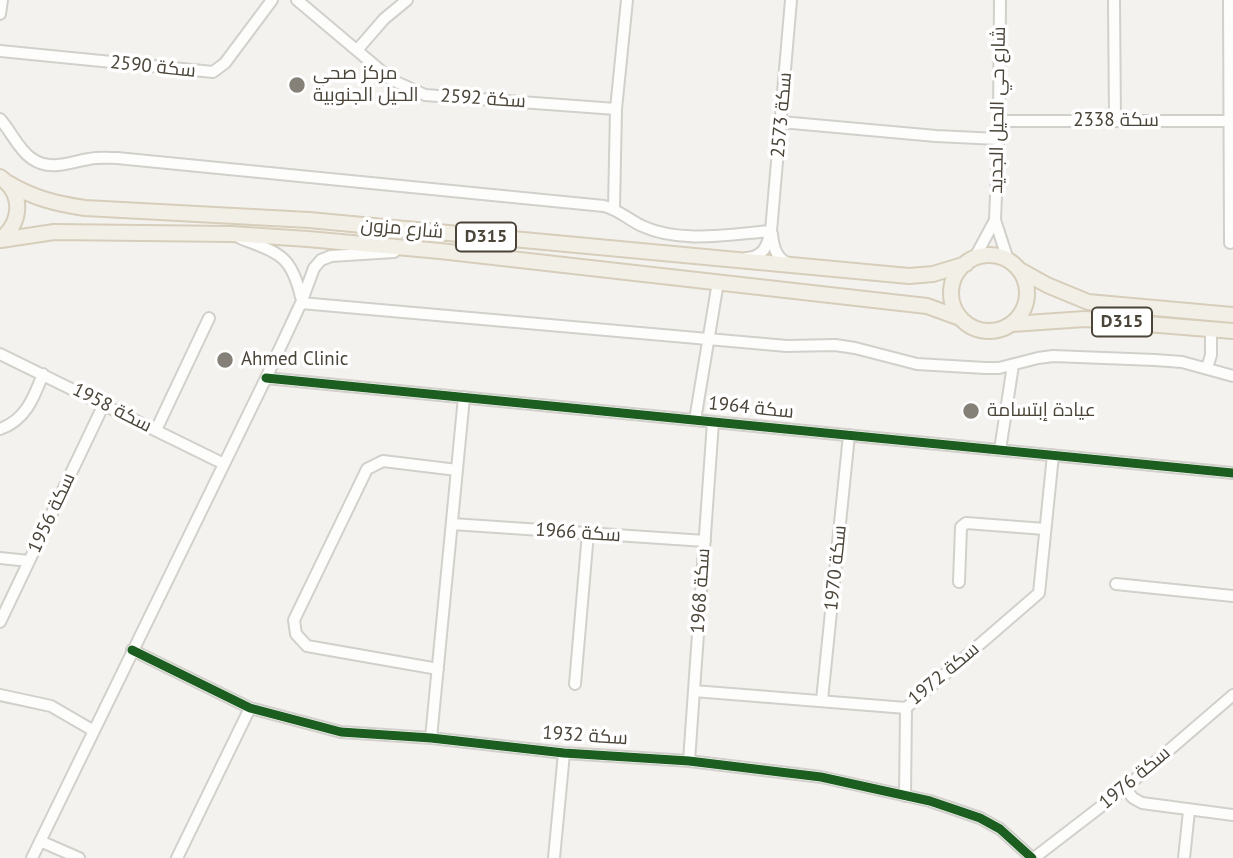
<!DOCTYPE html>
<meta charset="utf-8">
<style>
body{margin:0}
canvas{display:block;background:#f4f2ee}
</style>
<canvas width="1233" height="858"></canvas>
<script>
const c = document.querySelector('canvas').getContext('2d');
c.lineJoin = 'round';
function strokePath(path, color, width, dash) { c.strokeStyle = color; c.lineWidth = width; c.lineCap = dash ? 'butt' : 'round'; c.setLineDash(dash || []); c.stroke(path); }
function write(font, color, halo, rows, align = 'center') {
  c.font = font + ' "PT Sans",Cairo,sans-serif'; c.lineWidth = 7; c.setLineDash([]); c.textBaseline = 'middle'; c.strokeStyle = halo; c.fillStyle = color; for (const [text, x, y, turn = 0] of rows) {
    c.save(); c.translate(x, y); c.rotate((+turn || 0) * Math.PI / 180); c.textAlign = isNaN(turn) ? turn : align; if (halo) c.strokeText(text, 0, 0); c.fillText(text, 0, 0); c.restore();
  }
}
const minor = new Path2D(`
 M 297,0 L 392,80 L 425,95 L 616,109
 M 1000,0 L 999,121 L 995,220 L 1008,260
 M 1114,0 L 1115,121
 M 1229,0 L 1230,243
 M 0,14 L 2,0
 M 358,49 L 384,19 L 407,0
 M 0,51 L 213,72 L 225,63 L 272,0
 M 0,119 C 11,131 18,149 31,158 C 50,172 69,162 89,159 C 99,157 108,158 117,158 L 604,206 C 619,210 629,220 642,226 C 681,244 731,234 771,231
 M 999,121 L 1233,121
 M 781,122 L 936,136 L 998,139
 M 614,208 L 616,109 L 627,0
 M 772,234 C 773,246 776,259 788,263
 M 240,238 C 278,253 291,254 301,297
 M 746,258 C 764,257 767,246 771,231 L 791,0
 M 974,259 L 995,220
 M 301,303 L 787,346 L 835,345 L 855,348 L 917,364 L 985,368 L 999,368 L 1038,358 L 1053,356 L 1155,360 L 1182,362 L 1233,376
 M 0,354 L 224,464
 M 1207,368 L 1211,355 L 1211,329
 M 266,378 L 1233,473
 M 695,420 L 718,282
 M 0,429 C 26,420 34,397 43,374
 M 156,430 L 209,318
 M 1000,450 L 1013,365
 M 452,524 L 705,541
 M 0,558 L 29,561
 M 959,582 L 961,527 L 966,523 L 1045,529
 M 1116,584 L 1233,596
 M 0,622 L 104,404
 M 132,650 L 250,708 L 341,732 L 431,738 L 564,753 L 689,761 L 821,777 L 930,801 L 980,818 L 1000,829 L 1032,858
 M 438,669 L 307,646 L 296,634 L 294,620 L 367,469 L 383,461 L 457,470
 M 575,684 L 588,533
 M 694,691 L 906,708 L 1039,593 L 1053,455
 M 0,695 L 51,706 L 94,731
 M 822,700 L 849,435
 M 431,738 L 464,397
 M 689,761 L 713,422
 M 1125,788 L 1133,798 L 1142,803 L 1233,815
 M 905,796 L 906,708
 M 40,841 L 79,858
 M 32,858 L 266,378 L 301,303 L 314,268 L 321,260 L 331,256 L 394,252
 M 177,858 L 250,708
 M 554,858 L 564,753
 M 1034,858 L 1125,788 L 1233,695
 M 1184,858 L 1189,811`);
const major = new Path2D(`
 M 0,177 C 24,194 22,222 0,240
 M 8,183 C 33,198 57,204 85,208 L 309,220 L 909,276 L 933,274 L 966,264
 M 1,240 L 54,232 L 231,234 L 308,239 L 440,251 L 927,306 L 960,318
 M951 293a38 38 0 1 1 76 0a38 38 0 1 1-76 0Z
 M 1020,270 L 1047,285 L 1088,302 L 1233,315
 M 1012,324 L 1085,319 L 1233,331`);
strokePath(minor, '#d2d0cb', 14);
strokePath(major, '#d6cebb', 18);
strokePath(minor, '#fdfdfc', 10);
strokePath(major, '#f2efe6', 14);
strokePath(new Path2D(`
 M 266,378 L 1233,473
 M 132,650 L 250,708 L 341,732 L 431,738 L 564,753 L 689,761 L 821,777 L 930,801 L 980,818 L 1000,829 L 1032,858`), '#1b5e20', 9);
for (const [x, y, r, color] of [
 [297,85,9,"#868178"],
 [225,360,9,"#868178"],
 [971,411,9,"#868178"]
]) { const dot = new Path2D(); dot.arc(x, y, r, 0, 2 * Math.PI); c.fillStyle = color; c.fill(dot); strokePath(dot, '#fff', 2.5); }
for (const [x, y, w] of [
 [486,237,60],
 [1122,322,60]
]) { const box = new Path2D(); box.roundRect(x - w / 2, y - 14.5, w, 29, 5); c.fillStyle = '#fff'; c.fill(box); strokePath(box, '#4b4439', 2); }
write('bold 18px', '#4b4439', null, [
 ["D315",486,237],
 ["D315",1122,322]
]);
write('19px', '#4b4439', '#fff', [
 ["سكة 2590",153,67,6],
 ["سكة 2592",483,99,4],
 ["شارع حي الحيل الجديد",998,110,-89],
 ["سكة 2573",782,115,-85],
 ["سكة 2338",1116,121],
 ["شارع مزون",402,229,5],
 ["سكة 1958",112,408,27],
 ["سكة 1964",751,408,6],
 ["سكة 1956",52,513,-65],
 ["سكة 1966",578,533,4],
 ["سكة 1970",836,568,-84],
 ["سكة 1968",701,591,-86],
 ["سكة 1972",944,674,-40],
 ["سكة 1932",585,736,4],
 ["سكة 1976",1135,778,-40]
]);
write('19px', '#4b4439', '#fff', [
 ["مركز صحي",313,74],
 ["الحيل الجنوبية",313,96],
 ["Ahmed Clinic",241,360],
 ["عيادة إبتسامة",987,411]
], 'left');
</script>
